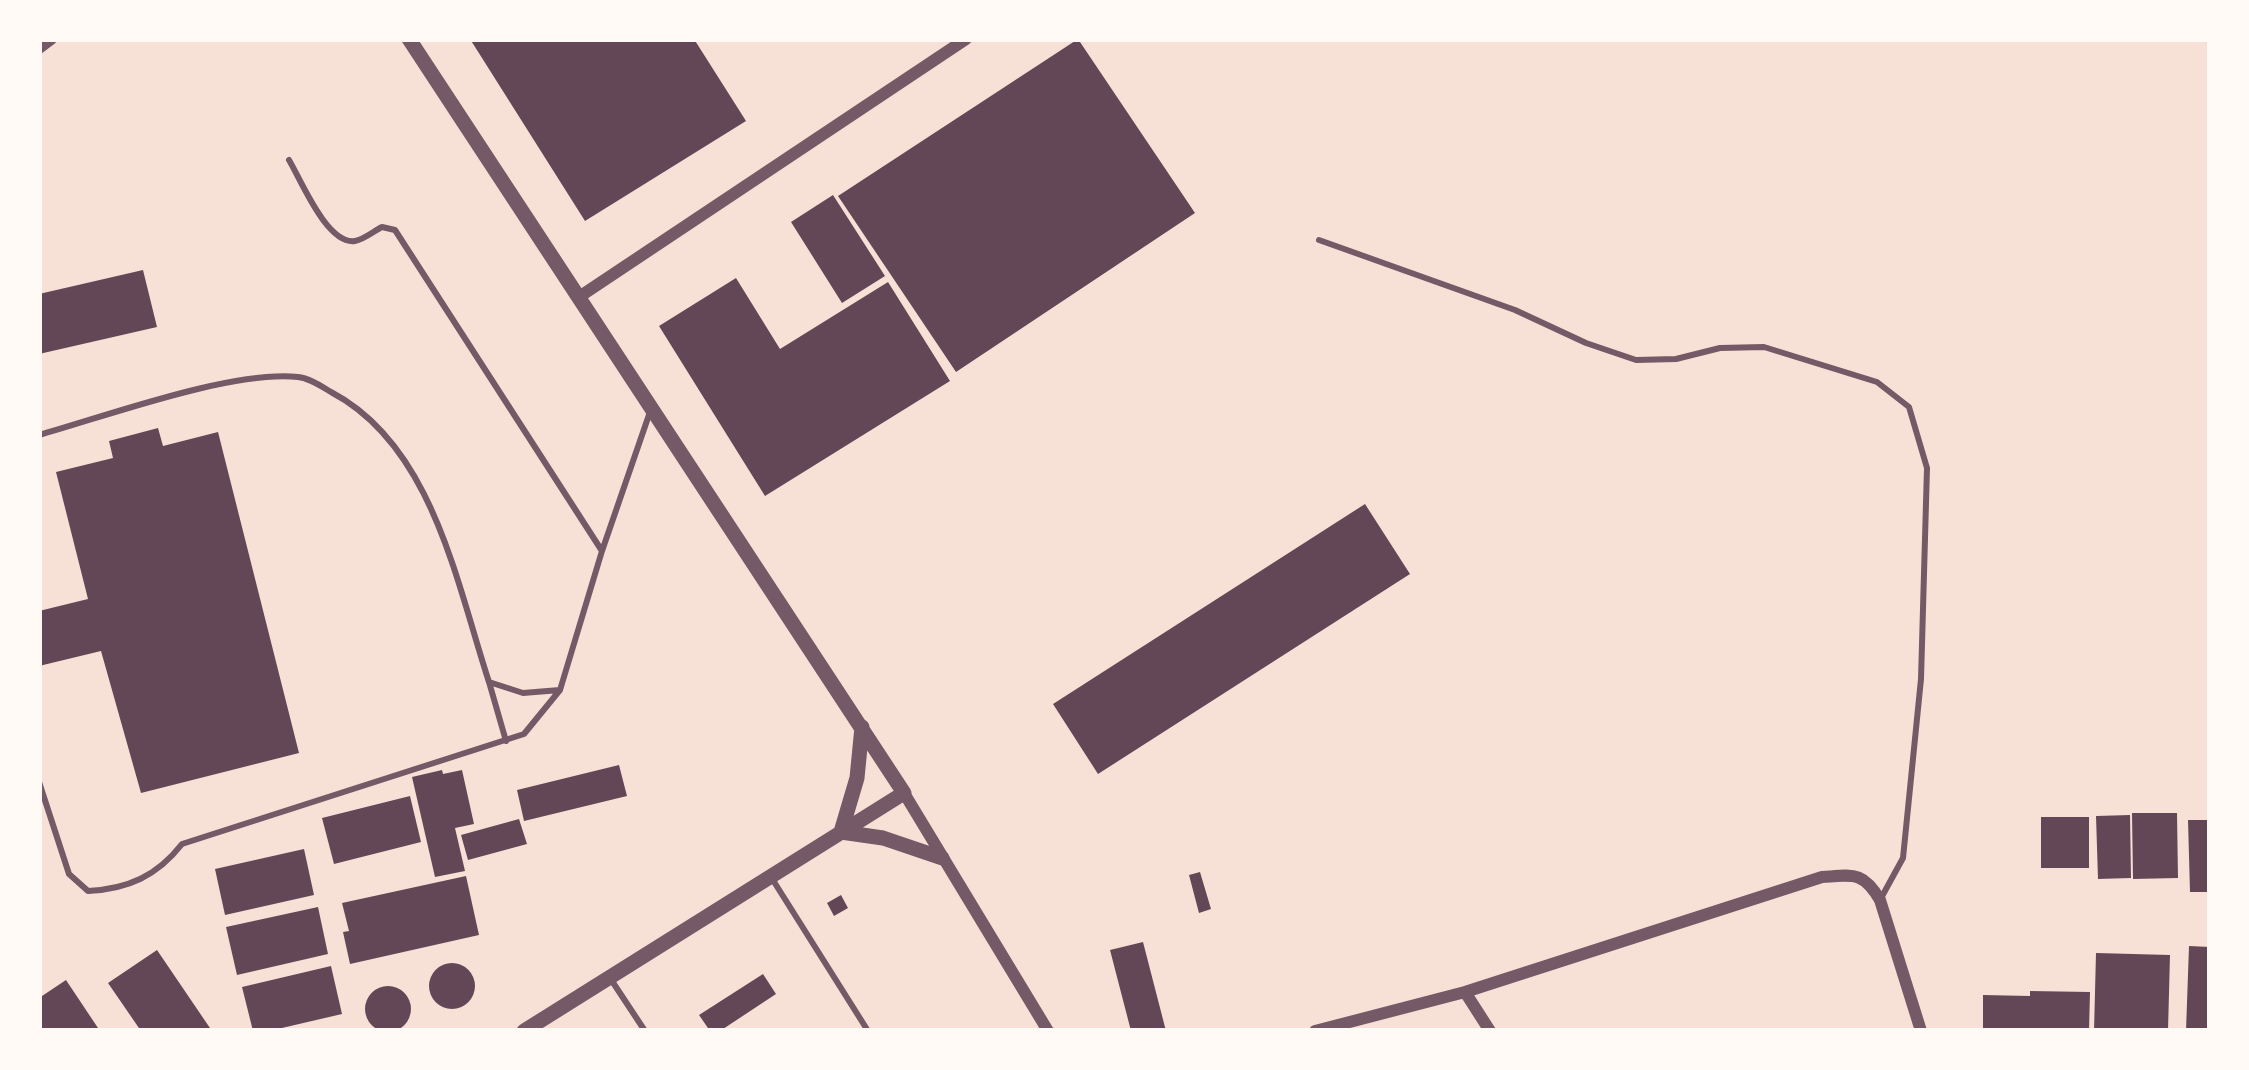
<!DOCTYPE html>
<style>
body{margin:0}
#map{position:relative;width:2249px;height:1070px;overflow:hidden;background:#f7e1d7;font-family:"Archivo Narrow",sans-serif}
canvas{display:block}
.frame{position:absolute;inset:0;border:42px solid #fffaf5;pointer-events:none}
</style>
<div id="map">
<canvas width="2249" height="1070"></canvas>
<div class="frame"></div>
</div>
<script>
const c = document.querySelector('canvas').getContext('2d');
c.lineJoin = 'round';
function paint(path, color) { c.fillStyle = color; c.fill(path, 'evenodd'); }
function strokePath(path, color, width, dash) { c.strokeStyle = color; c.lineWidth = width; c.lineCap = dash ? 'butt' : 'round'; c.setLineDash(dash || []); c.stroke(path); }
paint(new Path2D(`
 M 470,39 L 694,39 L 746,121 L 585,221 Z
 M 1078,39 L 1195,213 L 956,372 L 838,196 Z
 M 833,195 L 885,276 L 842,303 L 791,222 Z
 M 143,270 L 157,327 L 39,354 L 39,294 Z
 M 736,278 L 780,349 L 888,282 L 950,381 L 765,496 L 659,326 Z
 M 158,428 L 163,446 L 218,432 L 299,753 L 141,793 L 101,651 L 39,666 L 39,611 L 88,599 L 56,472 L 113,458 L 109,441 Z
 M 1365,504 L 1410,574 L 1098,774 L 1053,704 Z
 M 619,765 L 627,796 L 524,821 L 517,790 Z
 M 442,770 L 443,774 L 462,770 L 474,824 L 455,828 L 465,871 L 435,877 L 412,777 Z
 M 410,796 L 421,842 L 334,864 L 322,818 Z
 M 2132,813 L 2177,813 L 2178,878 L 2133,879 Z
 M 2130,815 L 2131,878 L 2098,879 L 2096,816 Z
 M 2041,817 L 2089,817 L 2089,868 L 2041,868 Z
 M 519,819 L 527,844 L 468,860 L 461,835 Z
 M 2188,820 L 2210,820 L 2210,892 L 2190,892 Z
 M 304,849 L 314,895 L 225,915 L 215,869 Z
 M 1200,872 L 1211,909 L 1199,913 L 1189,875 Z
 M 466,876 L 479,935 L 350,964 L 343,932 L 349,931 L 342,903 Z
 M 841,895 L 848,908 L 834,916 L 827,903 Z
 M 318,907 L 328,954 L 237,975 L 226,927 Z
 M 1143,942 L 1166,1031 L 1131,1031 L 1110,950 Z
 M 2189,946 L 2210,947 L 2210,1031 L 2186,1031 Z
 M 157,950 L 212,1031 L 141,1031 L 108,983 Z
 M 2096,953 L 2170,955 L 2168,1031 L 2094,1031 Z
 M429 986a23 23 0 1 1 46 0a23 23 0 1 1-46 0Z
 M 331,966 L 342,1014 L 269,1031 L 253,1031 L 242,987 Z
 M 763,974 L 776,994 L 720,1031 L 710,1031 L 699,1015 Z
 M 66,980 L 100,1031 L 39,1031 L 39,998 Z
 M365 1009a23 23 0 1 1 46 0a23 23 0 1 1-46 0Z
 M 2030,991 L 2090,992 L 2089,1031 L 1983,1031 L 1983,995 L 2030,996 Z`), '#644757');
strokePath(new Path2D(`
 M 289,160 C 301,180 327,245 355,241 C 363,240 374,231 382,227 L 395,230 L 602,551
 M 1319,240 L 1515,310 L 1586,343 L 1636,360 L 1676,359 L 1720,348 L 1764,347 L 1877,382 L 1909,407 L 1927,468 L 1921,679 L 1903,858 L 1880,900
 M 39,435 C 107,416 232,370 298,377 C 309,378 321,386 331,392 C 432,445 456,581 489,682 L 523,693 L 560,690
 M 489,682 L 506,741
 M 39,782 L 69,874 L 88,891 C 128,889 157,876 182,844 L 524,734 L 560,690 L 602,551 L 651,409
 M 771,877 L 868,1031
 M 610,978 L 645,1031`), '#755966', 6);
strokePath(new Path2D(`
 M 39,48 L 51,39
 M 579,297 L 966,39
 M 904,793 L 1048,1031
 M 1465,992 L 1490,1031
 M 1315,1031 L 1465,992 L 1822,877 C 1853,875 1863,871 1880,900 L 1921,1031`), '#755966', 12);
strokePath(new Path2D(`
 M 409,39 L 904,793 L 524,1031
 M 862,727 L 857,778 L 841,832 L 883,838 L 942,858`), '#755966', 15);
</script>
